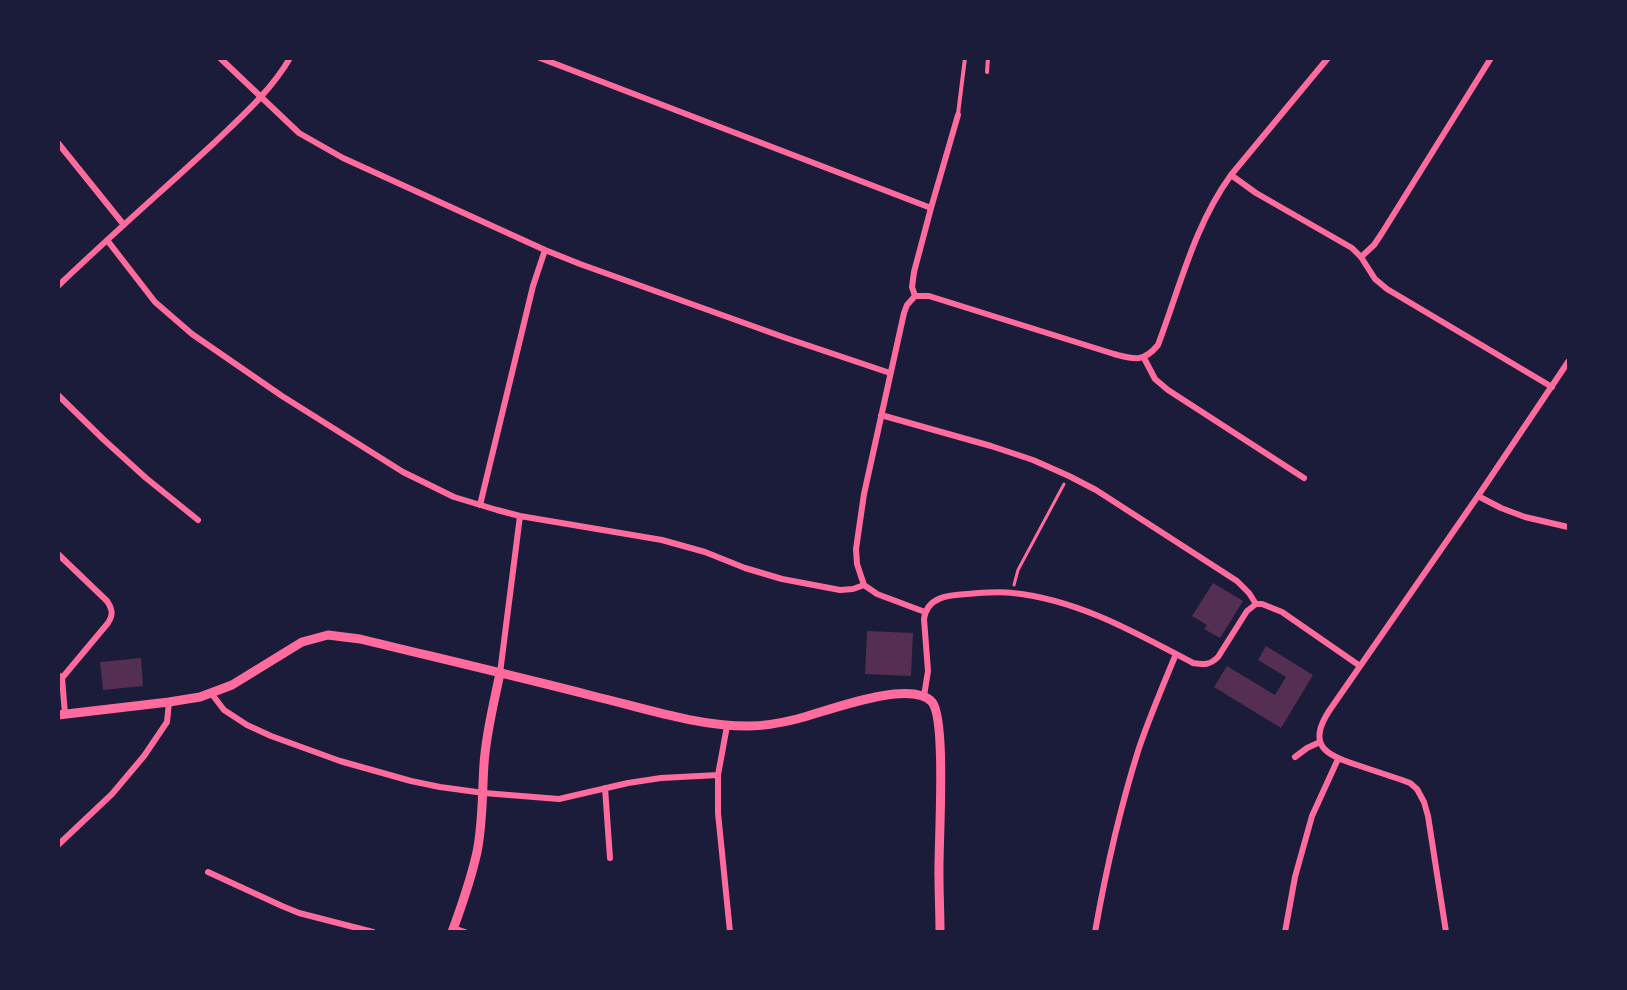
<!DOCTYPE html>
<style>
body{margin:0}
#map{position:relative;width:1627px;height:990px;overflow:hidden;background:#1b1b3a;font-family:Raleway,sans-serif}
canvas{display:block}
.frame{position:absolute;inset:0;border:60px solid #1b1b3a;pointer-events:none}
</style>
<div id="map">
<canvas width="1627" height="990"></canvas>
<div class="frame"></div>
</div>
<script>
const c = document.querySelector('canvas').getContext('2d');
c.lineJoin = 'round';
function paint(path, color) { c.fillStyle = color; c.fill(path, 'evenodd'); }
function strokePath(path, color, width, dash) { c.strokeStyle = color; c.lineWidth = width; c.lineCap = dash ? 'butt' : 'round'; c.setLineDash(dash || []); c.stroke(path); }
paint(new Path2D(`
 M 1213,583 L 1243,601 L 1220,638 L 1204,629 L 1207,625 L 1192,616 Z
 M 867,631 L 913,633 L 911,676 L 865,674 Z
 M 1266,646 L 1313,675 L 1281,728 L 1214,687 L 1227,666 L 1275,695 L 1286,677 L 1258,660 Z
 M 141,658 L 143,686 L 103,690 L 100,662 Z`), '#542f53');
strokePath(new Path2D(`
 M 1014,585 L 1018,570 L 1064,484`), '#ff6b9d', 3);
strokePath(new Path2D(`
 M 987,72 L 988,58
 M 958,114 L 965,58`), '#ff6b9d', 4);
strokePath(new Path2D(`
 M 220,58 L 299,133 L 343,158 L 545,250 L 580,264 L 786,338 L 890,373
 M 540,58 L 931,208
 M 58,143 L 124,225
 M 1231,175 L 1256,193 L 1352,248 L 1361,257 L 1375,279 L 1387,289 L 1552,387
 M 107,240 L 155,302 L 192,334 L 282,396 L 403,472 L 454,497 L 497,510 L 520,516 L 662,540 L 705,552 L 745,568 L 782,579 L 840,590 L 853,589 L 864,585
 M 1361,257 L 1374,245 L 1382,233 L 1491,58
 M 58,286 C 109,237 162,191 214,143 C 242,116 270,92 290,58
 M 915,296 L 912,287 L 914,272 L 931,208 L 958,115
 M 1144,358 L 1155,379 L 1168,390 L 1304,478
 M 58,395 L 103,439 L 146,478 L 198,520
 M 881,415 L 991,446 L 1033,460 L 1069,476 L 1096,490 L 1237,581 L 1249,593 L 1256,604
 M 1478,496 L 1501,508 L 1525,517 L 1568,527
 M 480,505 L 533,286 L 545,250
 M 58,554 L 107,601 C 113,610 113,615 108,623 L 62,678
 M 925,612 L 877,594 L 864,585 L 857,564 L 856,549 L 864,494 L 904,313 L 907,305 L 915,296 L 929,296 L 1114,354 C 1134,359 1143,363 1158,345 C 1180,287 1194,226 1231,175 L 1328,58
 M 500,673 L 520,516
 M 58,675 L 62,678 L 65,714
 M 211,693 L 224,710 L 247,725 L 271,736 L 340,761 L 411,781 L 440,787 L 484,793 L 559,799 L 628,783 L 661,778 L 718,775
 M 924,696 L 928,671 L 924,619 C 927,597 948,595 967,594 C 982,593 998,591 1013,593 C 1079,600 1136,633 1193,663 C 1204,665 1210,665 1218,657 L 1247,611 L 1256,604 L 1262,604 L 1282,612 L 1360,666
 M 727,726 L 718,775 L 718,813 L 730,932
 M 1295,757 L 1307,748 L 1320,742
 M 605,788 L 610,858
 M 58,845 L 112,794 L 144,756 L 167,722 L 169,702
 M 208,872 L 282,906 L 299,913 L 373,932
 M 453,928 L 465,932
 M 1095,932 C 1106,870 1120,808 1139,748 C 1150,716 1163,685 1176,654
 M 1285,932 L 1295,877 L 1312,816 L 1338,759
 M 1446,932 L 1428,816 L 1424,802 L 1417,789 L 1410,783 L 1402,780 C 1387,775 1372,770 1357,765 C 1325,755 1307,745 1329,711 L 1478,496 L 1568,362`), '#ff6b9d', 6);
strokePath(new Path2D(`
 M 58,715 L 169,702 L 200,697 L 232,685 L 302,642 L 328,635 L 360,639 C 438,658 515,676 593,696 C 644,708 696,726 748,726 C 765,726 781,723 797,719 C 825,712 910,678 932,702 C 947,720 938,847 939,877 C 939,895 940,913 940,932
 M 452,932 C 462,905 471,879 477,852 C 483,822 482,794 484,764 C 486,733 494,703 500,673`), '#ff6b9d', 9);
</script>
